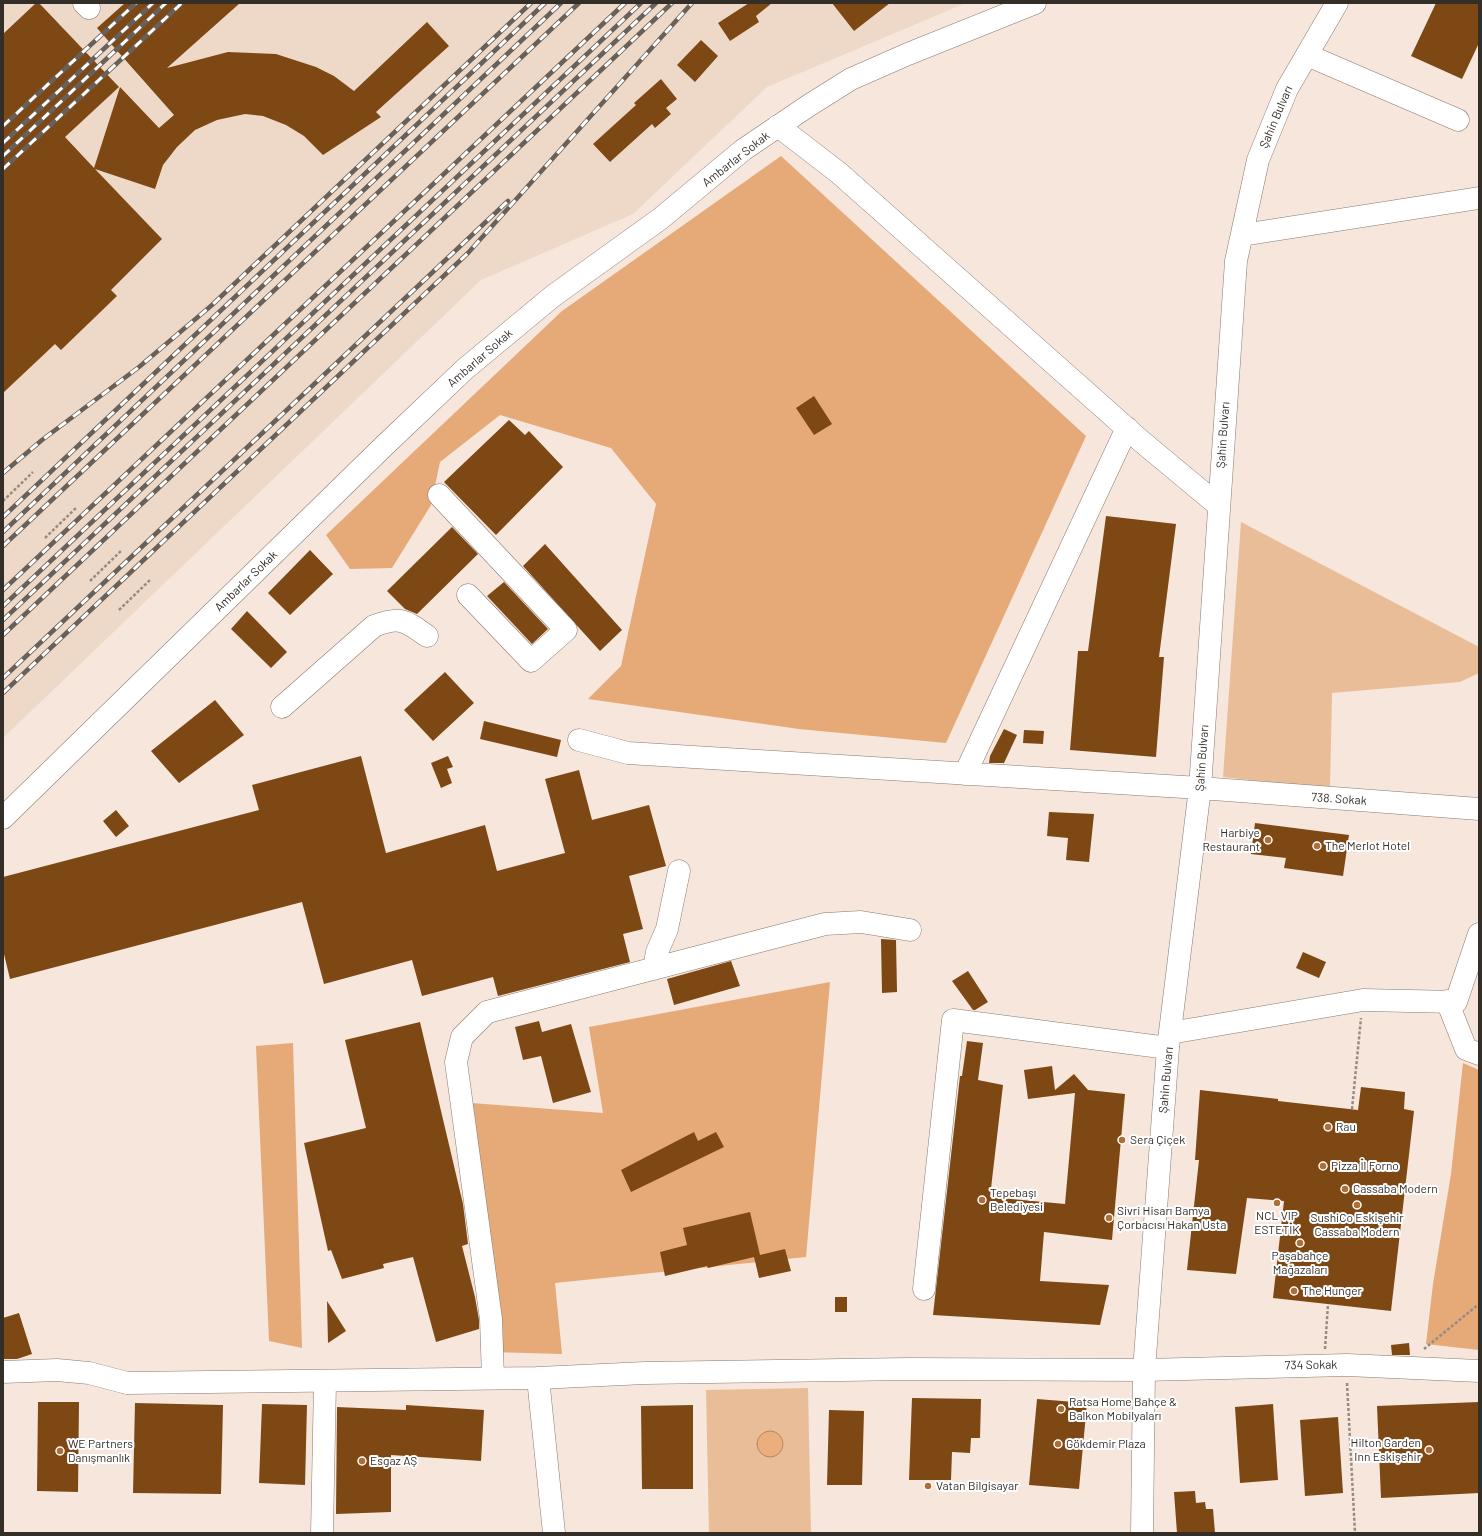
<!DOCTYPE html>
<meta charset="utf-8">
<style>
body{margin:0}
#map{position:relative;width:1482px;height:1536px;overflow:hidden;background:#f6e6db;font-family:Barlow,sans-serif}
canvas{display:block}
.frame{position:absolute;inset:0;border:4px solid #342e29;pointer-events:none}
</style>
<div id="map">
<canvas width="1482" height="1536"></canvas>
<div class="frame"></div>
</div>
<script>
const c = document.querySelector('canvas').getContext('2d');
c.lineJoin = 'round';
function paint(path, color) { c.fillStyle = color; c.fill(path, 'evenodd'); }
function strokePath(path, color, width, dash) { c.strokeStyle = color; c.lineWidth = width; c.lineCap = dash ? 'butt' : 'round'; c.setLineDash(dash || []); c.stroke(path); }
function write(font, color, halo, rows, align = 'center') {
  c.font = font + ' Barlow,sans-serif'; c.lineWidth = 4; c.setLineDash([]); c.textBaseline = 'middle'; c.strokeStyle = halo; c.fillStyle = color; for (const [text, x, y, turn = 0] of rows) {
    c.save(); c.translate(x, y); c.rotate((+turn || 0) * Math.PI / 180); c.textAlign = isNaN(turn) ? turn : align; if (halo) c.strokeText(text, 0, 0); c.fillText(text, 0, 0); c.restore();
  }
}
paint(new Path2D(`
 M 3,3 L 966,3 L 767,87 L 633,214 L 481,280 L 3,738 Z`), '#eed9c8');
paint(new Path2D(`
 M 1241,522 L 1479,647 L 1479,673 L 1460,682 L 1332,693 L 1330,789 L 1223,777 Z
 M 808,1388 L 811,1533 L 709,1533 L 706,1390 Z`), '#eabd99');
paint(new Path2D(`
 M 781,156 L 1086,436 L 946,743 L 799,729 L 588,699 L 621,666 L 656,504 L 611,448 L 500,415 L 440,462 L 431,505 L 392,568 L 350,569 L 326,535 L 562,311 Z
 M 830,982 L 806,1257 L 555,1283 L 562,1354 L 491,1352 L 458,1102 L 603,1113 L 589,1027 Z
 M 293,1043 L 302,1348 L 269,1341 L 256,1046 Z
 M 1463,1063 L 1479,1070 L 1479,1350 L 1426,1344 L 1433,1284 L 1451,1174 Z`), '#e6a978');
const water = new Path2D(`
 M757 1444a13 13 0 1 1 26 0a13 13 0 1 1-26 0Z`);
paint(water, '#ebae7c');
strokePath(water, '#b48863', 1);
paint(new Path2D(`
 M 36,3 L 39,3 L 119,87 L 65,137 L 94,168 L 120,87 L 159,128 L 174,115 L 97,28 L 125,3 L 240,3 L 167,68 L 228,52 L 276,54 L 316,67 L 334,76 L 354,91 L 427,22 L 449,46 L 376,112 L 381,117 L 323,155 L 304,136 L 286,125 L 263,116 L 245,114 L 217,120 L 195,130 L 177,147 L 163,165 L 155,189 L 95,169 L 162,239 L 111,290 L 117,296 L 61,350 L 55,344 L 3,393 L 3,34 Z
 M 749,3 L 772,3 L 756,16 L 759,22 L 730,41 L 718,23 Z
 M 832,3 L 890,3 L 854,31 Z
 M 1436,3 L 1479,3 L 1479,43 L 1462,79 L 1411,56 Z
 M 701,40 L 718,56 L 695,82 L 677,65 Z
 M 661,79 L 677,99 L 666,108 L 671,114 L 655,128 L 652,124 L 610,162 L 593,144 L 636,105 L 634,103 Z
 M 814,396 L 832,424 L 814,435 L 796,408 Z
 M 509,420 L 525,435 L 529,431 L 563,467 L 496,535 L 444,482 Z
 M 1106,516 L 1176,524 L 1159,657 L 1164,657 L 1156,757 L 1070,750 L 1078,651 L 1088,651 Z
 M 452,527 L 478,554 L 417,614 L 405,609 L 387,591 Z
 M 545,544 L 622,630 L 600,651 L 523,566 Z
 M 310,550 L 333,574 L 290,615 L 268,593 Z
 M 504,582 L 548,629 L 532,644 L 487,596 Z
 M 247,611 L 287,652 L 271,668 L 231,629 Z
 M 445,672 L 474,703 L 433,741 L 404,710 Z
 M 215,700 L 244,735 L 179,783 L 151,751 Z
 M 484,721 L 561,740 L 557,757 L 480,739 Z
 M 1004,729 L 1017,735 L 1004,763 L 989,763 L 990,756 Z
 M 1024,730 L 1044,731 L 1043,744 L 1023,743 Z
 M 361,756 L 386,853 L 485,825 L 497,871 L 565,853 L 545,779 L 579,770 L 592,820 L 649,805 L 666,866 L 629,876 L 643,929 L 623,934 L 630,962 L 498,996 L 493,977 L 422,996 L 412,960 L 324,984 L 302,902 L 10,979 L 3,950 L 3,877 L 259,810 L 252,785 Z
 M 448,756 L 453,767 L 447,769 L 452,783 L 441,788 L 431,763 Z
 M 116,810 L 129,826 L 116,837 L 103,821 Z
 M 1049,812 L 1094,814 L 1089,862 L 1066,860 L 1068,838 L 1047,836 Z
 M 1255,823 L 1349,835 L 1343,876 L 1284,868 L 1286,858 L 1251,854 Z
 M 881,939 L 896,940 L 897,992 L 882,993 Z
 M 1303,952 L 1326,962 L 1319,978 L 1296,968 Z
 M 731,961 L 740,986 L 674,1005 L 667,979 Z
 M 968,971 L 988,1002 L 975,1010 L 973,1010 L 952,981 Z
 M 539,1021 L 542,1032 L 571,1024 L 591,1092 L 553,1103 L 541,1056 L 523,1060 L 515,1027 Z
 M 420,1022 L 463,1204 L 468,1244 L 462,1246 L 475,1297 L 479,1320 L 479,1329 L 436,1342 L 413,1257 L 383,1264 L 384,1268 L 342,1279 L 331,1250 L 328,1251 L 304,1143 L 366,1128 L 345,1040 Z
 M 967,1041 L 983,1043 L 978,1080 L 1003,1085 L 990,1197 L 1065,1204 L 1075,1093 L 1028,1099 L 1024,1070 L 1052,1066 L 1055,1090 L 1074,1074 L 1088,1090 L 1125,1094 L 1112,1240 L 1044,1232 L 1040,1281 L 1109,1285 L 1100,1325 L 933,1315 L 960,1076 L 962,1076 Z
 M 1361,1087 L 1405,1092 L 1404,1109 L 1414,1111 L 1391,1311 L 1273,1298 L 1284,1201 L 1247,1198 L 1236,1274 L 1187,1270 L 1199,1160 L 1195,1160 L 1200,1090 L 1278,1099 L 1278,1101 L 1358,1110 Z
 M 694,1132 L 698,1141 L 716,1132 L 724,1147 L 631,1192 L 621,1170 Z
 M 750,1212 L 760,1255 L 785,1249 L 791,1271 L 759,1278 L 754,1257 L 708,1268 L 707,1266 L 665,1276 L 660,1252 L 687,1245 L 683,1228 Z
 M 835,1297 L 847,1297 L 847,1312 L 835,1312 Z
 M 327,1301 L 346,1331 L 328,1343 Z
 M 19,1313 L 32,1354 L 17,1359 L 3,1359 L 3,1318 Z
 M 1409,1343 L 1410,1355 L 1392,1355 L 1391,1345 Z
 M 912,1398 L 981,1399 L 980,1438 L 971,1438 L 970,1453 L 952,1452 L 951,1480 L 909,1480 Z
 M 1037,1399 L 1087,1403 L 1079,1489 L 1029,1485 Z
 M 38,1402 L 79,1402 L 78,1492 L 37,1491 Z
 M 1479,1402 L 1479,1493 L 1381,1498 L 1377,1406 Z
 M 135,1403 L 223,1405 L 221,1494 L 133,1493 Z
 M 262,1404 L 307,1405 L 305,1485 L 259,1483 Z
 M 1273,1404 L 1278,1480 L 1240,1483 L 1235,1407 Z
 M 406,1405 L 484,1410 L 481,1461 L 391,1455 L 391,1512 L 336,1514 L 337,1407 L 406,1410 Z
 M 693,1405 L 693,1489 L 642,1489 L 641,1406 Z
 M 829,1410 L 864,1411 L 862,1485 L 827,1485 Z
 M 1338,1417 L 1343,1493 L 1305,1496 L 1300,1420 Z
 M 1195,1491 L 1196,1503 L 1205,1502 L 1206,1509 L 1213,1509 L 1215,1533 L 1177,1533 L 1174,1492 Z`), '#7d4814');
const minor = new Path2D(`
 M 84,3 L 89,8
 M 1307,55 L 1458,120
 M 778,126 L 839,173 L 1141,441 L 1218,505
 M 1242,235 L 1479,198
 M 439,495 L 566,630 L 531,661 L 468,595
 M 282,707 L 374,626 C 400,616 405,620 427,636
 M 579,740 L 628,753 L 1200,788 L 1479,809
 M 965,774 L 1127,428
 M 3,818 L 385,445 L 465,369 L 553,296 L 660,219 L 743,150 L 808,106 L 851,79 L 908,54 L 1035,3
 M 654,969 L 657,952 L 667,929 L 679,871
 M 1447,1001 L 1466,1049 L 1479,1054
 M 1170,1033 L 1363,1000 L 1456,1002 L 1479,934
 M 924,1289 L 953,1020 L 1168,1048
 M 3,1372 L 57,1370 L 89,1373 L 127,1383 L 538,1378 L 645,1373 L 908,1369 L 1144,1370 L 1347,1365 L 1479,1371
 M 493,1378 L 491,1319 L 456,1062 L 462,1037 L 487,1012 L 825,924 L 861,922 L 910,930
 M 538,1378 L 554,1533
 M 322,1533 L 325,1382
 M 1142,1533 L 1144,1370 L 1168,1048 L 1200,788 L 1236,261 L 1258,160 L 1287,89 L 1337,3`);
strokePath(minor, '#887a70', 23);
strokePath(new Path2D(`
 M 3,501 L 33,472
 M 45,538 L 77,507
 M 90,581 L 122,550
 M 119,610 L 151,579
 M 1352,1109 L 1361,1018
 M 1325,1349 L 1328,1304
 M 1424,1349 L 1479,1304
 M 1347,1383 L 1355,1533`), '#968b83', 2.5, [3, 2]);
strokePath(minor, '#fff', 22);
const rail = new Path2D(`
 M 3,126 L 136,3
 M 3,143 L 153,3
 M 3,156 L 166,3
 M 3,169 L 182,3
 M 3,473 L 42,440 L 139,367 L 212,305 L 531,3
 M 3,517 L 545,3
 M 3,532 L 561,3
 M 3,546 L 579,3
 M 3,590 L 625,3
 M 3,606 L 641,3
 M 3,620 L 656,3
 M 3,635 L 672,3
 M 3,678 L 508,201
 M 3,693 L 468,253 L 692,3`);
strokePath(rail, '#696059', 4.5);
strokePath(rail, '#fff', 3, [9]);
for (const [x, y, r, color] of [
 [1268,840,4,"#ae6e36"],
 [1317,846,4,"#ae6e36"],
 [1328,1127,4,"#ae6e36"],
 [1122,1140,4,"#ae6e36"],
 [1323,1166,4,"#ae6e36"],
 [1345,1189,4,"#ae6e36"],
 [982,1200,4,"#ae6e36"],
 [1277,1203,4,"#ae6e36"],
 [1357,1205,4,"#ae6e36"],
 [1109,1218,4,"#ae6e36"],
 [1300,1243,4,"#ae6e36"],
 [1294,1291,4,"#ae6e36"],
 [1061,1409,4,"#ae6e36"],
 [1058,1444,4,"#ae6e36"],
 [1429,1450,4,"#ae6e36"],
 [60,1451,4,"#ae6e36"],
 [362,1461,4,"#ae6e36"],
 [928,1486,4,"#ae6e36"]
]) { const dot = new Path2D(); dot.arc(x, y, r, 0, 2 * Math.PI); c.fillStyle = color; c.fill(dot); strokePath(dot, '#fff', 1.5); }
write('12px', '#342e29', '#fff', [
 ["Şahin Bulvarı",1276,117,-67],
 ["Ambarlar Sokak",736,159,-38],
 ["Ambarlar Sokak",480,358,-41],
 ["Şahin Bulvarı",1223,435,-86],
 ["Ambarlar Sokak",246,581,-44],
 ["Şahin Bulvarı",1202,758,-86],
 ["738. Sokak",1339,799,4],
 ["Şahin Bulvarı",1166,1080,-85],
 ["734 Sokak",1311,1365,-1]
]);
write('12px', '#342e29', '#fff', [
 ["Harbiye",1260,833,"right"],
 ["Restaurant",1260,847,"right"],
 ["The Merlot Hotel",1325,846],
 ["Rau",1336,1127],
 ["Sera Çiçek",1130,1140],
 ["Pizza İl Forno",1331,1166],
 ["Cassaba Modern",1353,1189],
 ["Tepebaşı",990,1193],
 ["Belediyesi",990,1207],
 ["Sivri Hisarı Bamya",1117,1211],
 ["Çorbacısı Hakan Usta",1117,1225],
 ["NCL VIP",1277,1216,"center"],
 ["ESTETİK",1277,1230,"center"],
 ["SushiCo Eskişehir",1357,1218,"center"],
 ["Cassaba Modern",1357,1232,"center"],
 ["Paşabahçe",1300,1256,"center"],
 ["Mağazaları",1300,1270,"center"],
 ["The Hunger",1302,1291],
 ["Ratsa Home Bahçe &",1069,1402],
 ["Balkon Mobilyaları",1069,1416],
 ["Hilton Garden",1421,1443,"right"],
 ["Inn Eskişehir",1421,1457,"right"],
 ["WE Partners",68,1444],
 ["Danışmanlık",68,1458],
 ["Gökdemir Plaza",1066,1444],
 ["Esgaz AŞ",370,1461],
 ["Vatan Bilgisayar",936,1486]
], 'left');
</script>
